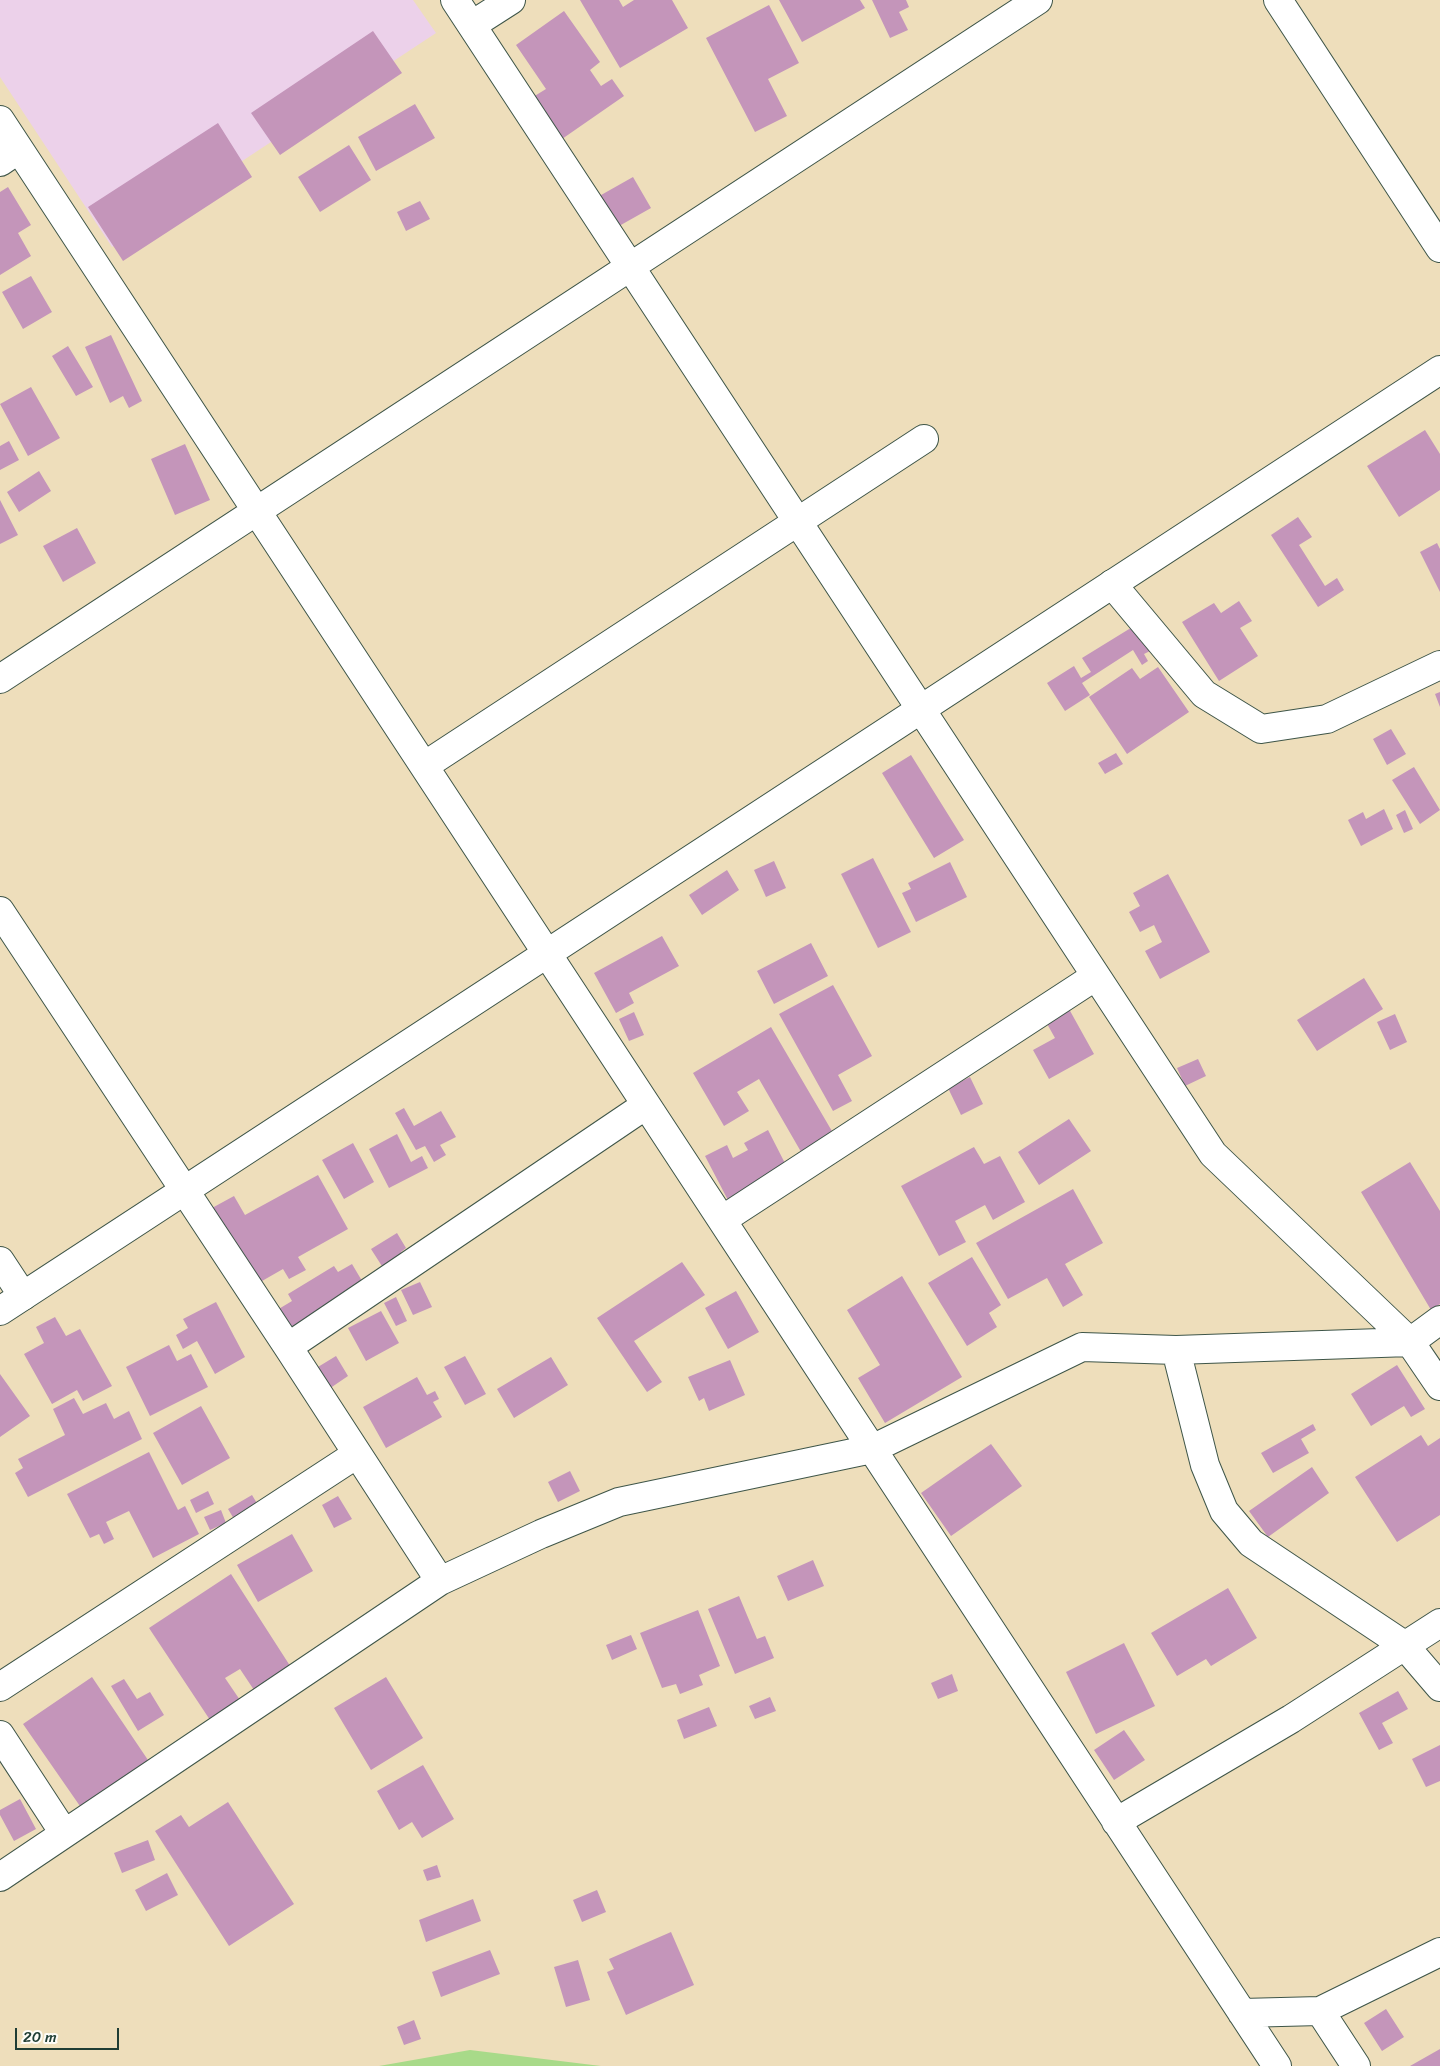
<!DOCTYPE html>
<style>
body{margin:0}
#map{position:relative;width:1440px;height:2066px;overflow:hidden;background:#eedebb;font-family:Sriracha,sans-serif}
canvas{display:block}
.scale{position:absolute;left:15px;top:2028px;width:104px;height:22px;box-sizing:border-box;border:2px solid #1f3d34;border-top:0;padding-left:6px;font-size:15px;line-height:18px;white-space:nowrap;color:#1f3d34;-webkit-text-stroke:4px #fdfcf7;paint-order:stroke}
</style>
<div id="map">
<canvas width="1440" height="2066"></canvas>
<div class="scale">20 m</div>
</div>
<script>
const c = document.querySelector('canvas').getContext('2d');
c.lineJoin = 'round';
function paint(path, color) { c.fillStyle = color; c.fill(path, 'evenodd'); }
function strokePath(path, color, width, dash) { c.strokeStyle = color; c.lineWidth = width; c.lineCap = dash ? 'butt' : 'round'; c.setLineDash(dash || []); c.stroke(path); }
paint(new Path2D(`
 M 0,0 L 413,0 L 436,33 L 112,247 L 0,77 Z`), '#ecd1ea');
paint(new Path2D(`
 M 470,2050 L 601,2066 L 379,2066 Z`), '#a8da89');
paint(new Path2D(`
 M 580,0 L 619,0 L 623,7 L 634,0 L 672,0 L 688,28 L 620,68 Z
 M 779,0 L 860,0 L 865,8 L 802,42 Z
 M 872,0 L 906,0 L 909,7 L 899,12 L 908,30 L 890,38 Z
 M 769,5 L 799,63 L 768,79 L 787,116 L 755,132 L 706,38 Z
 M 564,11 L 600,62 L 590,70 L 601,86 L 612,79 L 624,96 L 562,139 L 533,97 L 546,89 L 516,45 Z
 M 373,31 L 402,73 L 280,155 L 251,113 Z
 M 415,104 L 435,138 L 376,171 L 358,137 Z
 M 218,123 L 252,177 L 123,261 L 88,207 Z
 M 349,145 L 371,180 L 320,212 L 298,177 Z
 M 633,177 L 651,208 L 612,230 L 594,199 Z
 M 8,187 L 31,225 L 18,233 L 31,256 L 0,275 L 0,192 Z
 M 420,201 L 430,219 L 406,231 L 397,212 Z
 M 31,276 L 52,312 L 23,329 L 2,292 Z
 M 111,335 L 142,401 L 129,408 L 123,396 L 110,403 L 85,347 Z
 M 68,346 L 93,387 L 76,396 L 52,356 Z
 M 31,387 L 60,438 L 28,456 L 0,404 Z
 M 1425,430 L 1440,454 L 1440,490 L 1399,517 L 1367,466 Z
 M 9,441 L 19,460 L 0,470 L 0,446 Z
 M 185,444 L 210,500 L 175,515 L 151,459 Z
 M 39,471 L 51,491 L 19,512 L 7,492 Z
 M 0,500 L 18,535 L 0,544 Z
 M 1298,517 L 1312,537 L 1299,545 L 1325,586 L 1337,578 L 1344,590 L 1318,607 L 1271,535 Z
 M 77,528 L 96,563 L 63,582 L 43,546 Z
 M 1437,543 L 1440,549 L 1440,592 L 1420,552 Z
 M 1239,601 L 1252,621 L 1240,628 L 1258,656 L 1219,681 L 1182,622 L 1214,603 L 1221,613 Z
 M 1134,626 L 1150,651 L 1144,654 L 1148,661 L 1142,665 L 1133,650 L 1082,683 L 1090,695 L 1065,711 L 1047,683 L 1074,666 L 1081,678 L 1091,672 L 1082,658 Z
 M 1158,667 L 1189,712 L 1127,754 L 1089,697 L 1132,668 L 1140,679 Z
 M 1440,692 L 1440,707 L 1435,694 Z
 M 1391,729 L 1406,754 L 1387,765 L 1373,739 Z
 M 1116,753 L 1123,764 L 1105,774 L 1098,763 Z
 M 911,755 L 964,840 L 934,858 L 882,773 Z
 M 1414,767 L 1440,810 L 1420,824 L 1392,780 Z
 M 1384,809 L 1393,829 L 1361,846 L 1348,820 L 1363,812 L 1366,819 Z
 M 1405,810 L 1413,829 L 1404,833 L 1396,815 Z
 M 873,858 L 911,932 L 878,948 L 841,874 Z
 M 774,861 L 786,888 L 766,897 L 754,870 Z
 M 950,862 L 967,897 L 916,922 L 902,893 L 911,889 L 908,883 Z
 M 727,870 L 739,890 L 702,915 L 689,895 Z
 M 1168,874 L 1210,952 L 1160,979 L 1145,951 L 1162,942 L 1154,925 L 1140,932 L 1129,912 L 1140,906 L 1133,893 Z
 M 662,936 L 679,966 L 629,993 L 634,1003 L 616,1013 L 594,973 Z
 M 811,943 L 828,976 L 774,1004 L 757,971 Z
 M 1364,978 L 1383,1009 L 1317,1051 L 1297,1020 Z
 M 833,985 L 872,1056 L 838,1075 L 852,1101 L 833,1111 L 779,1014 Z
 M 1069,1009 L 1094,1054 L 1049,1079 L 1033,1050 L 1055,1038 L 1046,1022 Z
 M 634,1012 L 644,1035 L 629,1041 L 619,1019 Z
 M 1395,1014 L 1407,1042 L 1390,1050 L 1377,1022 Z
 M 771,1027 L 836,1138 L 804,1157 L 759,1079 L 737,1092 L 749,1111 L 724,1126 L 693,1073 Z
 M 1198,1059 L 1206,1076 L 1185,1086 L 1177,1068 Z
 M 970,1077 L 983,1104 L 961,1115 L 948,1088 Z
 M 404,1108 L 414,1126 L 441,1111 L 456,1137 L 440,1145 L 446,1155 L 434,1162 L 425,1146 L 416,1150 L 395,1113 Z
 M 1069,1119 L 1091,1151 L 1039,1185 L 1018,1152 Z
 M 768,1130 L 790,1173 L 730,1204 L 705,1156 L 727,1145 L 733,1158 L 748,1150 L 744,1143 Z
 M 397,1134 L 411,1162 L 422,1156 L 428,1168 L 389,1188 L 369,1149 Z
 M 353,1143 L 374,1182 L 344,1199 L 322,1160 Z
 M 974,1147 L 984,1164 L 1000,1156 L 1025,1202 L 993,1220 L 985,1205 L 955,1221 L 966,1242 L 939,1256 L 901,1186 Z
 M 1410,1162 L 1440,1211 L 1440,1304 L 1431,1310 L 1361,1192 Z
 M 318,1175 L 348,1229 L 298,1257 L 306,1270 L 289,1279 L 283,1269 L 255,1285 L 212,1208 L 234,1196 L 245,1215 Z
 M 1073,1189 L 1103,1243 L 1065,1264 L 1083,1295 L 1063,1307 L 1047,1278 L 1008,1299 L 976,1243 Z
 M 397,1233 L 406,1248 L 401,1252 L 406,1263 L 387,1274 L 371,1249 Z
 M 972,1257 L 1001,1305 L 989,1313 L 997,1327 L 967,1346 L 928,1283 Z
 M 682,1262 L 705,1295 L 634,1341 L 662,1382 L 647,1392 L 597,1318 Z
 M 352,1264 L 368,1291 L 295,1335 L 286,1319 L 283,1321 L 277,1310 L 292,1301 L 288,1294 L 334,1266 L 338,1272 Z
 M 902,1276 L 962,1377 L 885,1423 L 858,1378 L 880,1365 L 847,1310 Z
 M 420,1282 L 432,1307 L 413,1315 L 401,1290 Z
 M 736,1291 L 759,1332 L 728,1349 L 705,1308 Z
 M 396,1297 L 407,1321 L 396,1326 L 384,1303 Z
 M 216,1302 L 245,1357 L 215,1374 L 197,1341 L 183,1349 L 176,1335 L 188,1328 L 183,1319 Z
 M 381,1311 L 399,1343 L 366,1361 L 348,1328 Z
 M 55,1317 L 66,1336 L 80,1329 L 112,1386 L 83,1401 L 77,1390 L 52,1404 L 24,1354 L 44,1343 L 36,1327 Z
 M 169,1345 L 177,1361 L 191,1354 L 208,1387 L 150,1416 L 126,1367 Z
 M 336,1356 L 348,1376 L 326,1391 L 313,1370 Z
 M 465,1356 L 486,1394 L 465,1405 L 444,1367 Z
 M 551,1357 L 568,1385 L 514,1418 L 497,1389 Z
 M 730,1360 L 745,1395 L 709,1411 L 704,1398 L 699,1401 L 688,1377 Z
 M 1397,1365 L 1425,1409 L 1411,1417 L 1404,1406 L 1371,1426 L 1351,1394 Z
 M 0,1374 L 30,1416 L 0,1437 Z
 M 417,1377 L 427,1395 L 435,1391 L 439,1399 L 433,1402 L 442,1417 L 386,1448 L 363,1407 Z
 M 74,1398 L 83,1414 L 106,1403 L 114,1419 L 129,1411 L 142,1439 L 28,1497 L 15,1473 L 23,1468 L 18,1459 L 65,1435 L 53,1409 Z
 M 201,1406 L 230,1458 L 182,1485 L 153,1433 Z
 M 1313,1424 L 1316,1430 L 1301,1439 L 1309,1453 L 1273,1473 L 1261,1453 Z
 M 1421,1435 L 1428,1446 L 1440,1438 L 1440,1515 L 1397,1542 L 1355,1477 Z
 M 991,1444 L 1022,1486 L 951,1536 L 921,1493 Z
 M 149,1452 L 178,1510 L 185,1506 L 199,1534 L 153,1558 L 129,1511 L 106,1522 L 114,1539 L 104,1544 L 99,1534 L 90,1538 L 67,1494 Z
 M 1312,1467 L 1329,1493 L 1268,1537 L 1249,1511 Z
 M 570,1471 L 580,1491 L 558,1502 L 548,1482 Z
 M 208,1491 L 214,1504 L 196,1513 L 190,1500 Z
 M 252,1495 L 261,1510 L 237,1524 L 228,1509 Z
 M 338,1496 L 352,1519 L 334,1528 L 322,1505 Z
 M 221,1510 L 226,1523 L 210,1530 L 204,1517 Z
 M 292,1534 L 313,1571 L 258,1602 L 237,1565 Z
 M 813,1560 L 824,1586 L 788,1601 L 777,1576 Z
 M 231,1574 L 294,1672 L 258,1696 L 240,1669 L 225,1678 L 242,1703 L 212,1723 L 149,1628 Z
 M 1228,1588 L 1257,1638 L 1211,1666 L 1206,1659 L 1177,1676 L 1151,1633 Z
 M 739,1596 L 757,1639 L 765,1636 L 774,1658 L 735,1674 L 708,1609 Z
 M 698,1610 L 720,1666 L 699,1675 L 703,1685 L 680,1694 L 676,1684 L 662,1688 L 640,1633 Z
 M 631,1635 L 637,1649 L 612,1660 L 606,1645 Z
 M 1124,1643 L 1155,1706 L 1096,1734 L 1066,1672 Z
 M 952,1674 L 958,1691 L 938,1699 L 931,1683 Z
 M 92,1677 L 150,1763 L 82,1809 L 23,1724 Z
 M 386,1677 L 423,1738 L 371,1770 L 334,1708 Z
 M 124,1679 L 137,1699 L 150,1692 L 164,1715 L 138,1731 L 111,1686 Z
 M 1398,1691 L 1408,1709 L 1382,1723 L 1393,1743 L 1379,1750 L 1359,1713 Z
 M 770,1697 L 776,1711 L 755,1719 L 749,1706 Z
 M 709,1707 L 717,1726 L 684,1739 L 677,1720 Z
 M 1124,1730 L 1145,1760 L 1114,1780 L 1094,1750 Z
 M 1440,1745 L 1440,1781 L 1426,1787 L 1412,1759 Z
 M 423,1765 L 454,1819 L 422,1838 L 412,1822 L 399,1830 L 377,1791 Z
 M 20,1799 L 36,1829 L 14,1841 L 0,1815 L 0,1810 Z
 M 228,1802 L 294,1904 L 229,1946 L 155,1831 L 181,1815 L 189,1827 Z
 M 148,1840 L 155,1860 L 122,1873 L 114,1853 Z
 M 437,1865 L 441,1877 L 427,1881 L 423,1870 Z
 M 167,1873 L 178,1895 L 146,1911 L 135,1890 Z
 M 597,1890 L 606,1912 L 582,1922 L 573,1900 Z
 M 473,1899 L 481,1921 L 426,1942 L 419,1920 Z
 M 671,1932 L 694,1985 L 626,2015 L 607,1972 L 614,1969 L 609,1959 Z
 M 490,1950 L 500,1974 L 441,1997 L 432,1972 Z
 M 578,1960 L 590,2000 L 566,2007 L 554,1967 Z
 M 1386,2009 L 1404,2037 L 1382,2051 L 1364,2023 Z
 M 414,2020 L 421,2039 L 404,2045 L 397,2027 Z
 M 1440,2049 L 1440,2066 L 1410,2066 Z`), '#c495ba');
const minor = new Path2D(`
 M 455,0 L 1213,1154 L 1410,1342 L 1440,1386
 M 1278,0 L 1440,248
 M 472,25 L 511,0
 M 0,120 L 1277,2066
 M 0,162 L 19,149
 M 1112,584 L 1204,694 L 1261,729 L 1327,719 L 1440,665
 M 0,679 L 1038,0
 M 424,766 L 924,439
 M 0,911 L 288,1347 L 440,1581
 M 722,1220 L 1096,976
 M 0,1261 L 23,1296
 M 288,1347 L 646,1105
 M 1176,1350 L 1205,1465 L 1224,1511 L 1251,1543 L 1404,1645 L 1440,1687
 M 0,1687 L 357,1454
 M 0,1735 L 64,1833
 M 1116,1822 L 1291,1719 L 1440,1623
 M 0,1877 L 440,1581 L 541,1534 L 619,1502 L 872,1449 L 1082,1347 L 1176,1350 L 1410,1342 L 1440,1320
 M 1320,2011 L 1356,2066
 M 1242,2013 L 1320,2011 L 1440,1952`);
const tertiary = new Path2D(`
 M 0,1311 L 1440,370`);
strokePath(minor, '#3e5548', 30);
strokePath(tertiary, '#3e5548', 30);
strokePath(minor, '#fff', 28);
strokePath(tertiary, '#fff', 28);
</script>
